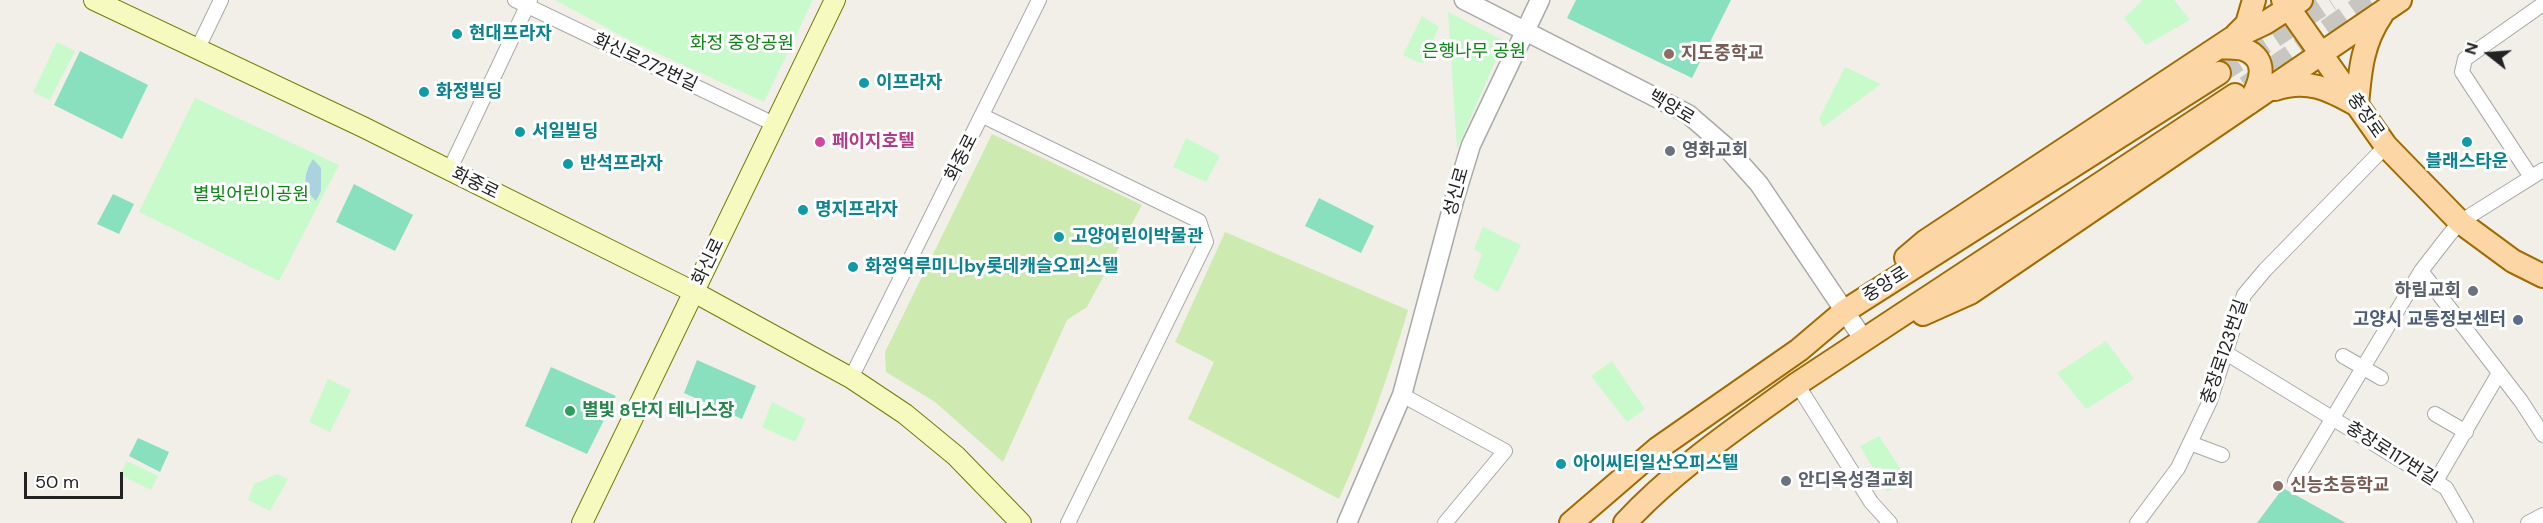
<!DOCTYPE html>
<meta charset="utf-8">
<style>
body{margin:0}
#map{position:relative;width:2543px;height:523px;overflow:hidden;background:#f2efe9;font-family:"DM Sans",sans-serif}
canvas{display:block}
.north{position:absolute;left:2459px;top:24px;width:60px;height:60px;-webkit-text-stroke:4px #fff;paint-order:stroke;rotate:287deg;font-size:16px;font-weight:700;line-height:24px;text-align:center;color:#222}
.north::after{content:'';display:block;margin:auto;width:21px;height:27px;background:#222;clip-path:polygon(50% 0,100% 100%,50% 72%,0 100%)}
.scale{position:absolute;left:24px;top:472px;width:99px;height:27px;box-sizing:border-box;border:3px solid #222;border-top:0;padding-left:8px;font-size:18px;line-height:21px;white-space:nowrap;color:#222;-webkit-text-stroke:4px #fff;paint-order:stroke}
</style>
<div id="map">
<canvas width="2543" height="523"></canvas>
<div class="north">N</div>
<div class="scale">50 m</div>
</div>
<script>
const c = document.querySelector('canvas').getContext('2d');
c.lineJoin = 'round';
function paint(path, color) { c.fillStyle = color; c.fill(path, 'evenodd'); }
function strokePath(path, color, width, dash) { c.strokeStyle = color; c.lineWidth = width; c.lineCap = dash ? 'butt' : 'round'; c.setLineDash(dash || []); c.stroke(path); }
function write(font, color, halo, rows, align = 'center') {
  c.font = font + ' "DM Sans","Noto Sans KR",sans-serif'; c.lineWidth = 6; c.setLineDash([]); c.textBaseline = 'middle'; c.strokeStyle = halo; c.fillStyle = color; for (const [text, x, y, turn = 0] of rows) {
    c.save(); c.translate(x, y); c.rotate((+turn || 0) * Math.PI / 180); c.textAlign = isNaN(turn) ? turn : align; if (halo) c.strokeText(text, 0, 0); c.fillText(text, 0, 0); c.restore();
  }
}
paint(new Path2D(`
 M 992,134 L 1142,205 L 1087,307 L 1067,320 L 1003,462 L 935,402 L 886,372 L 885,352 Z
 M 1225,232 L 1408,310 C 1389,375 1367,437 1339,499 L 1188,419 L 1214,362 L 1175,342 Z`), '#cdebb0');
paint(new Path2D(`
 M 555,0 L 813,0 L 764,102 L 633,42 Z
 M 2143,0 L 2174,0 L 2190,20 L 2146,45 L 2124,18 Z
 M 1448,12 L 1504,41 L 1457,149 Z
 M 1422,16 L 1439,27 L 1423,64 L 1403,55 Z
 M 57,42 L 75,51 L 50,100 L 33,92 Z
 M 1845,67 L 1881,84 L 1823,127 L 1819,119 Z
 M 195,98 L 339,165 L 279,281 L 139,212 Z
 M 1186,138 L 1220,156 L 1206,182 L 1173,167 Z
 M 1483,227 L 1521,245 L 1498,292 L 1473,278 L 1482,254 L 1474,249 Z
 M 2106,341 L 2134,379 L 2086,409 L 2057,373 Z
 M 1612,361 L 1645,409 L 1627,422 L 1591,376 Z
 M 328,379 L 351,390 L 330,432 L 309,422 Z
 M 772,402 L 806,419 L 795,442 L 762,427 Z
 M 1879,436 L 1908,480 L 1887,492 L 1860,446 Z
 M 127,461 L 158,476 L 151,490 L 120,475 Z
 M 277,474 L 288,479 L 270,511 L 248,500 L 254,484 Z`), '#c8facc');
paint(new Path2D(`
 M 1576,0 L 1731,0 L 1692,78 L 1567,18 Z
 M 80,51 L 148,85 L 122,139 L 54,105 Z
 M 354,184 L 413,215 L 395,251 L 336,222 Z
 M 113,194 L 134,204 L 119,234 L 97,224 Z
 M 1319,198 L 1374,226 L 1361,253 L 1305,226 Z
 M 697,360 L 756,386 L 742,419 L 684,393 Z
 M 551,367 L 616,396 L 587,454 L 525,426 Z
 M 138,438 L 169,452 L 160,472 L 129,456 Z
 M 2283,488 L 2346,523 L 2257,523 Z`), '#88e0be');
paint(new Path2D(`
 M 313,159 L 321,168 L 321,191 L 316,201 C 302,188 303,175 313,159 Z`), '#aad3df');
strokePath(new Path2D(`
 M 2219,73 L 2330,0
 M 2246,87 L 2370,0`), '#c8c6c1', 22, [22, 11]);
const minor = new Path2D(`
 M 515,0 L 776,125
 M 197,50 L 221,0
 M 983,116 L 1199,221 L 1206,242 L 1068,523
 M 449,171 L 530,0
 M 2531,177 L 2462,72 L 2465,59 L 2543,4
 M 2421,271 L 2521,401 L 2543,435
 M 2226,353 L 2446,488 L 2466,523
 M 2343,356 L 2381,378
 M 851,378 L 1039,0
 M 1797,384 L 1871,502 L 1890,523
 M 1402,395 L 1505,451 L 1445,523
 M 2435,414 L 2466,432
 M 2190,443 L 2222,455
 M 2295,481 L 2421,271 L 2449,235 L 2460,222 L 2543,170
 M 2436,481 L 2499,373
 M 2137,523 L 2178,468 L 2210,401 L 2244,295 L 2265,270 L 2386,146
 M 2528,523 L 2543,515`);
const tertiary = new Path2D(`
 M 1464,0 L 1688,114 L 1725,146 L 1759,184 L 1864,340
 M 1347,523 L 1402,395 L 1455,197 L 1471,145 L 1540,0`);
const secondary = new Path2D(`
 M 94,0 L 363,127 L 694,292 L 851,378 L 905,414 L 956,456 L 1021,523
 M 582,523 L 835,0`);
const primary = new Path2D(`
 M 2283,0 L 2386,146 L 2460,222 L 2513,261 L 2543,276
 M 2236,35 L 2247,24 L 2254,0
 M 2219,47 C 2226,48 2236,47 2243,49 C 2271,59 2260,85 2249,103
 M 2275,89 C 2307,78 2329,89 2357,105 C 2360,71 2362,43 2382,14
 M 1906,258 L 1926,241 L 2231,39 L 2265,23 L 2301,0
 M 1923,314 L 1970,293 L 2400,0
 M 1571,523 L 1657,449 L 1799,350 L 1845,311 L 2219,73
 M 1625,523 C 1675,469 1738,427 1797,384 L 2235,95`);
strokePath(minor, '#a9a9a9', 16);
strokePath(tertiary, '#a9a9a9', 21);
strokePath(secondary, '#707d05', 22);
strokePath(primary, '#a06b00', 26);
strokePath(minor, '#fff', 14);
strokePath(tertiary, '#fff', 18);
strokePath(secondary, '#f7fabf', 20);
strokePath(primary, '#fcd6a4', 22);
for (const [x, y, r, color] of [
 [457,34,6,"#0f9aa8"],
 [1669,54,6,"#8d6e63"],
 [864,83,6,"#0f9aa8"],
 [424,92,6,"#0f9aa8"],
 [520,132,6,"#0f9aa8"],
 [820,142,6,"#d1479c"],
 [2467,142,6,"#0f9aa8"],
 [1670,151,6,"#6b7280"],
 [568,164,6,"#0f9aa8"],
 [803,210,6,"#0f9aa8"],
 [1059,237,6,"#0f9aa8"],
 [853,267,6,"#0f9aa8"],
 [2473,291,6,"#6b7280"],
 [2518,320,6,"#5c6f8a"],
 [570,411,6,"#2e9e5b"],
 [1561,464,6,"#0f9aa8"],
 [1786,481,6,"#6b7280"],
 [2278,486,6,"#8d6e63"]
]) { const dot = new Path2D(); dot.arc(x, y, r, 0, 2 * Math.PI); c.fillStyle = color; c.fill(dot); strokePath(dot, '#fff', 2); }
write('bold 18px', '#0d838f', '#fff', [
 ["현대프라자",469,34],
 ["이프라자",876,83],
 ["화정빌딩",436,92],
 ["서일빌딩",532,132],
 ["블래스타운",2467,162,"center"],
 ["반석프라자",580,164],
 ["명지프라자",815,210],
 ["고양어린이박물관",1071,237],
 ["화정역루미니by롯데캐슬오피스텔",865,267],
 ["아이씨티일산오피스텔",1573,464]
], 'left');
write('18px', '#0c8416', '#fff', [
 ["화정 중앙공원",742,44],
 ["은행나무 공원",1474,52],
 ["별빛어린이공원",251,195]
]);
write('bold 18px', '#785e54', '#fff', [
 ["지도중학교",1681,54],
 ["신능초등학교",2290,486]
], 'left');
write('18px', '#222', '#fff', [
 ["화신로272번길",645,63,25],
 ["백양로",1671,108,31],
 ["충장로",2365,116,55],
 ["화중로",962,158,-63],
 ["화중로",475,184,26],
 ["성신로",1457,192,-74],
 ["화신로",709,262,-64],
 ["중앙로",1886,285,-32],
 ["충장로123번길",2225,352,-71],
 ["충장로117번길",2391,454,32]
]);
write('bold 18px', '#b23c85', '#fff', [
 ["페이지호텔",832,142]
], 'left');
write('bold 18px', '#5b616d', '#fff', [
 ["영화교회",1682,151],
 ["하림교회",2461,291,"right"],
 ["안디옥성결교회",1798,481]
], 'left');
write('bold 18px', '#4e5e75', '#fff', [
 ["고양시 교통정보센터",2506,320]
], 'right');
write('bold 18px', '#27864d', '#fff', [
 ["별빛 8단지 테니스장",582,411]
], 'left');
</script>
